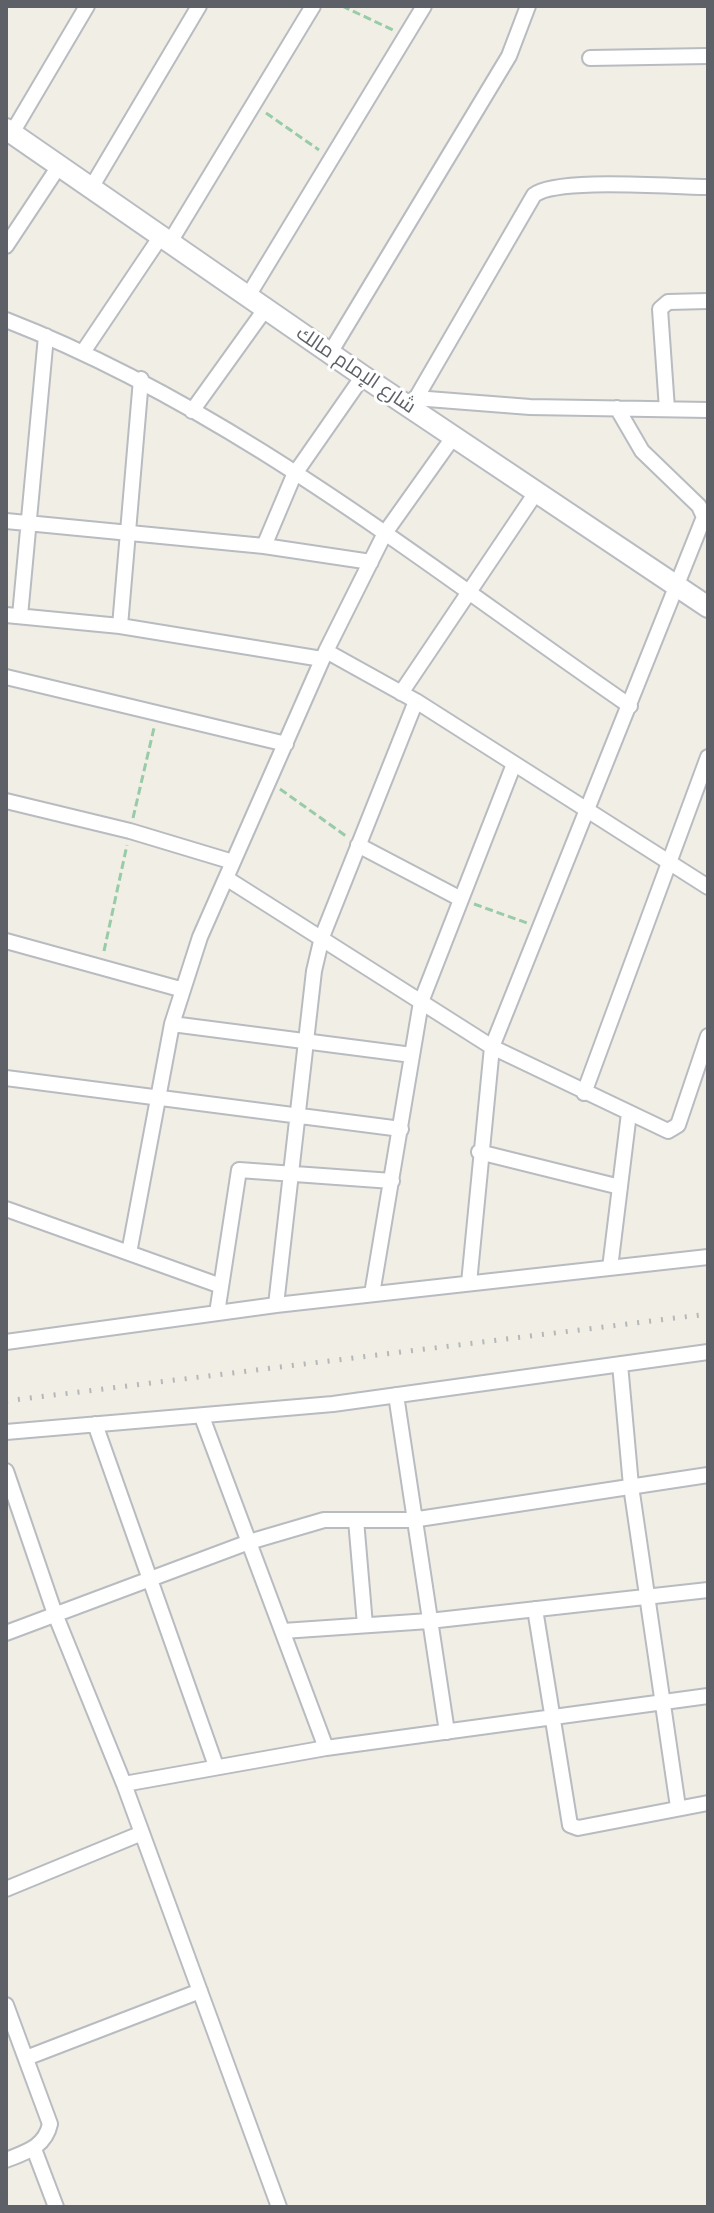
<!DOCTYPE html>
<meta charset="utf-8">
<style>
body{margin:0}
#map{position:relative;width:714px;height:2213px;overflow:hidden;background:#f0eee5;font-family:Raleway,sans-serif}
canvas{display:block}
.frame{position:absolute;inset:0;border:8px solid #5d6167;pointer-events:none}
</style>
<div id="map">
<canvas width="714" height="2213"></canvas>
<div class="frame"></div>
</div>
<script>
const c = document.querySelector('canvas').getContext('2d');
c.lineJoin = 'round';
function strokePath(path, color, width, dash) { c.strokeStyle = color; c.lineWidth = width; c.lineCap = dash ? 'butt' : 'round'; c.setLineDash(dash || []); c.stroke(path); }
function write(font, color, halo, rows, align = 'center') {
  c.font = font + ' Raleway,Cairo,sans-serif'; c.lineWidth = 6; c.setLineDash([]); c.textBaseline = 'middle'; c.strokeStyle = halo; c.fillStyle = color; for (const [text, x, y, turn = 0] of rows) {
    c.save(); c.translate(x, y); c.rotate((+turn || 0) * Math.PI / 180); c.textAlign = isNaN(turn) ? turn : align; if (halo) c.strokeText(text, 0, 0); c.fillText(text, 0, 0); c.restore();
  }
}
const street = new Path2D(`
 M 590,58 L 708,56
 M 12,133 L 87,6
 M 91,188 L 199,6
 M 170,242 L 313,6
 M 6,246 L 59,166
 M 248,296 L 424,6
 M 6,320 C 235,409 429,568 630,706
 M 83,352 L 161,236
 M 330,353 L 509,56 L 528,6
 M 415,398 L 530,407 L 708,410
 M 411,407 L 534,195 C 557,177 673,187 708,187
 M 667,409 L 660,309 L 668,302 L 708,301
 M 192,411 L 266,308
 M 6,521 L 264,546 L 371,562
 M 264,546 L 294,475 L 363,376
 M 6,615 L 120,626 L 322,659
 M 20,616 L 46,336
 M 120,626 L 141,379
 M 326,651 L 416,701 L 708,887
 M 6,677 L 286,744
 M 401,693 L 537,491
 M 6,801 L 130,831 L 233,862
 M 358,845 L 459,898
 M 226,878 L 492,1047 L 668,1131 L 678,1125 L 708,1036
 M 6,941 L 180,989
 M 172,1024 L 412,1055
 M 6,1078 L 401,1129
 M 584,1093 L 708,757
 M 479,1152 L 620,1187
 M 6,1209 L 221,1286
 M 129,1253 L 172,1024 L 200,937 L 326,651 L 385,533 L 454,436
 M 610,1268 L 629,1113
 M 469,1283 L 492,1047 L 704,517 L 699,506 L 642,451 L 617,408
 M 372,1294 L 421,1002 L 514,764
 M 276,1305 L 314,971 L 322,937 L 416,701
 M 217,1313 L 239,1170 L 392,1181
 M 6,1342 L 276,1305 L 708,1257
 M 620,1364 L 631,1486 L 678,1807
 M 396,1395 L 447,1732
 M 202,1417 L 326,1748
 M 95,1424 L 216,1766
 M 6,1432 L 333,1404 L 708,1352
 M 6,1471 L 55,1614 L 124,1784 L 279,2207
 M 356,1520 L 365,1625
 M 535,1609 L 570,1825 L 578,1828 L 708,1803
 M 283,1631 L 429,1621 L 708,1590
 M 6,1633 L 249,1542 L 324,1520 L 412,1520 L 708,1475
 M 124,1784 L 326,1748 L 708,1696
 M 6,1889 L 142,1833
 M 6,2005 L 50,2124 C 45,2147 26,2152 6,2160
 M 26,2058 L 200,1991
 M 34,2149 L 56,2207`);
const secondary = new Path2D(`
 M 6,129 L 363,376 L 708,607`);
strokePath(street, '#b8bbc0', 18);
strokePath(secondary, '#b8bcc2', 24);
strokePath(new Path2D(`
 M 342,6 L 393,30
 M 266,113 L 319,150
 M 280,789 L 346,836
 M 133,818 L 154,728
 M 474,904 L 527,923
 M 104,951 L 127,845`), '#98cba8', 3, [8, 4]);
strokePath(street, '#fff', 14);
strokePath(secondary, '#fff', 20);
strokePath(new Path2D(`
 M 6,1401 L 708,1314`), '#b6b7b8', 5, [2, 10]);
write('20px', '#5d6167', '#fff', [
 ["شارع الإمام مالك",356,370,34]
]);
</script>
